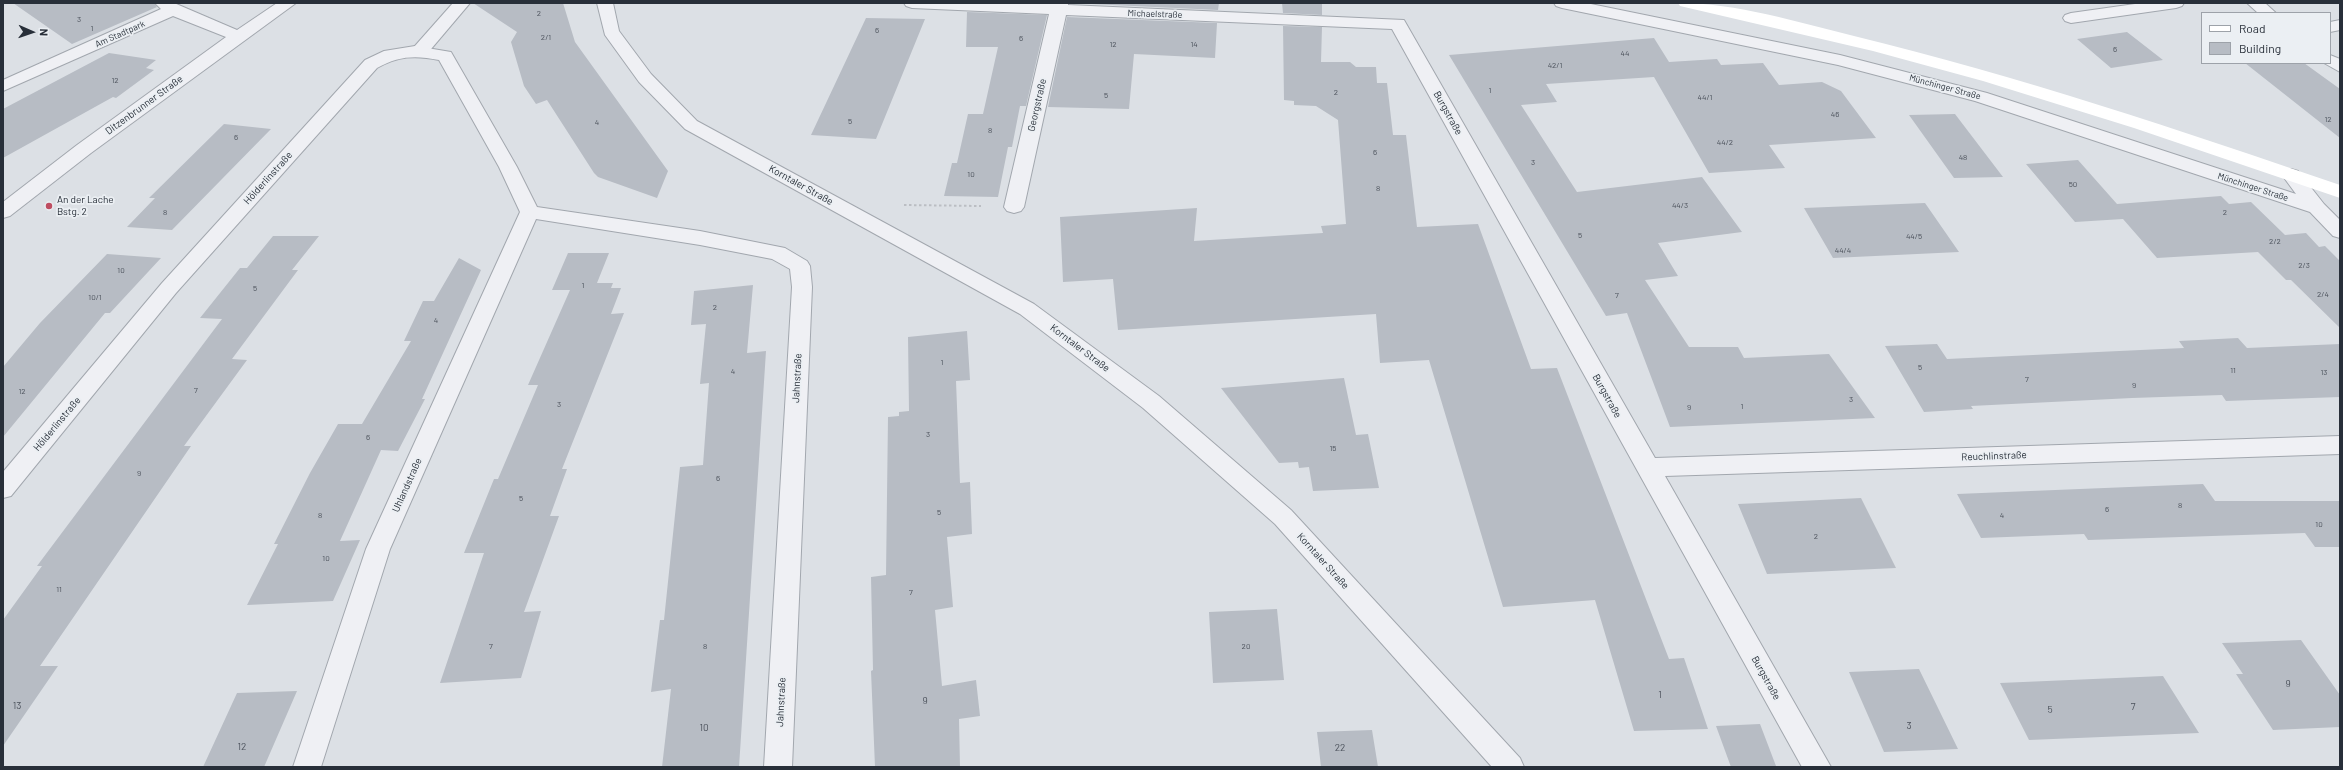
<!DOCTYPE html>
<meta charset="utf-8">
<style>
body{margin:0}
#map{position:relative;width:2343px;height:770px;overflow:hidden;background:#dce0e5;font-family:Barlow,sans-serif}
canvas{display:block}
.frame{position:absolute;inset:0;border:4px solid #282f39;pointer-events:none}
.legend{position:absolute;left:2201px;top:12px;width:130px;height:52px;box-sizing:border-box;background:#ebeff3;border:1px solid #9da2a9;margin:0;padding:5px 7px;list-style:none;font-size:12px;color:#282f39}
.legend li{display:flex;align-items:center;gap:8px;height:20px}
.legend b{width:20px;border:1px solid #9da2a9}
.north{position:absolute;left:12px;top:12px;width:40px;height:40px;-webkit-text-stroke:3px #ebeff3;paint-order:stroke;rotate:92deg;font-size:11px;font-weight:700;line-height:16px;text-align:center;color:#282f39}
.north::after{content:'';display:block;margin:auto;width:14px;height:18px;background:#282f39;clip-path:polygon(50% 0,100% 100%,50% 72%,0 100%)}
</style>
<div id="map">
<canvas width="2343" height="770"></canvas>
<div class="frame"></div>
<ul class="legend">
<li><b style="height:5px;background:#fff"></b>Road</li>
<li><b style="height:11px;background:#b7bcc4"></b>Building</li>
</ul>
<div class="north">N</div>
</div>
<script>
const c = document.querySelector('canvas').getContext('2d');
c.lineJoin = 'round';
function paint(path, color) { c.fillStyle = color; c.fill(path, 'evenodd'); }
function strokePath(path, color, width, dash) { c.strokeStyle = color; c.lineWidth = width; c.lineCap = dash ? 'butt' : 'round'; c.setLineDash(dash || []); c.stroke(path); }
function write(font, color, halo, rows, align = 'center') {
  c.font = font + ' Barlow,sans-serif'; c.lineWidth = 3.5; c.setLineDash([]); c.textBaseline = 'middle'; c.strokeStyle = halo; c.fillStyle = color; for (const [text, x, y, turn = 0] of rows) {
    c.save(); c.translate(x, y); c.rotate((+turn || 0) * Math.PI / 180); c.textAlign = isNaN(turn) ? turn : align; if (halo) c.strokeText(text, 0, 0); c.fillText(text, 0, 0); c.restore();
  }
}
paint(new Path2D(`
 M 13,3 L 154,3 L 157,7 L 72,44 Z
 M 473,3 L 563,3 L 575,42 L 668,171 L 657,198 L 598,177 L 594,173 L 547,100 L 536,104 L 524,86 L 511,42 L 517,32 Z
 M 1070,3 L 1219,3 L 1218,10 Z
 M 1282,3 L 1322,3 L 1322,15 L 1283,13 Z
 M 967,12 L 1047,15 L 1026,106 L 1020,106 L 1012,147 L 1008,147 L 998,197 L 944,196 L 952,163 L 957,163 L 968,114 L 983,114 L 998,47 L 966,47 Z
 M 1067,17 L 1217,23 L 1215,58 L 1134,54 L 1129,109 L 1048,107 Z
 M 866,18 L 925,19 L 876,139 L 811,135 Z
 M 1283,26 L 1322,27 L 1321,62 L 1350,62 L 1356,67 L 1376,67 L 1377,83 L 1387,83 L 1393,135 L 1406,135 L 1417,227 L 1478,224 L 1531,369 L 1557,368 L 1669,659 L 1684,658 L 1708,729 L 1634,731 L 1595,600 L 1503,607 L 1429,360 L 1380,363 L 1376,314 L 1118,330 L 1113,279 L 1063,282 L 1060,217 L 1197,208 L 1194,241 L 1323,233 L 1321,226 L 1346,224 L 1338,120 L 1316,106 L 1294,105 L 1294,101 L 1284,100 Z
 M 2127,32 L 2163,60 L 2111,68 L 2077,39 Z
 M 1654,38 L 1669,62 L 1717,59 L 1721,65 L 1763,63 L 1779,85 L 1822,82 L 1841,91 L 1876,138 L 1769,145 L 1785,168 L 1709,173 L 1654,77 L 1546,84 L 1557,102 L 1521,105 L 1577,192 L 1702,177 L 1742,232 L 1658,243 L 1678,276 L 1645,280 L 1689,347 L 1738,347 L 1744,358 L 1829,354 L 1875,418 L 1670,427 L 1627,313 L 1606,316 L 1449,55 Z
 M 109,53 L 156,60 L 146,68 L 154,70 L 116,98 L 113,97 L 3,158 L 3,109 Z
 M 2245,63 L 2304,63 L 2340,89 L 2340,138 Z
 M 1955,114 L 2003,177 L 1954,178 L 1909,115 Z
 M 224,124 L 271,129 L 172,230 L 127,227 L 155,198 L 149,198 Z
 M 2078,160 L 2117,204 L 2221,196 L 2229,204 L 2251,202 L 2285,235 L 2306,233 L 2319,247 L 2325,246 L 2340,261 L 2340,328 L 2291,280 L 2286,280 L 2258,252 L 2157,258 L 2123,219 L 2075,222 L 2026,164 Z
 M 1925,203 L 1959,252 L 1833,258 L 1804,208 Z
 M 273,236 L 319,236 L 292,270 L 298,270 L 232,359 L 247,360 L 184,446 L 191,446 L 40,666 L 58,666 L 3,746 L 3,620 L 42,566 L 37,566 L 222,319 L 200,318 L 240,268 L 247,268 Z
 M 568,253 L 609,253 L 597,283 L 613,283 L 611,288 L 621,288 L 611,314 L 624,313 L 562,469 L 567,469 L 550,516 L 559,516 L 524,612 L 541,611 L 521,678 L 440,683 L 484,553 L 464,553 L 494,479 L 498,479 L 538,385 L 528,385 L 570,290 L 552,290 Z
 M 107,254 L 161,258 L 110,313 L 105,313 L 3,437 L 3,367 L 40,323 Z
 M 459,258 L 481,270 L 422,399 L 425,399 L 398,451 L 381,450 L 340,541 L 360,540 L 333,601 L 247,605 L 278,544 L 274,544 L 310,473 L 338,424 L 362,424 L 411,341 L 404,341 L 423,301 L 434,301 Z
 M 753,285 L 747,353 L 766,351 L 739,767 L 662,767 L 671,689 L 651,692 L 660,620 L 664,620 L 680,467 L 703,465 L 709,383 L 700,384 L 706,324 L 691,325 L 694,291 Z
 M 967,331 L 970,380 L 956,381 L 960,483 L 970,482 L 972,534 L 947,537 L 953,607 L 935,610 L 942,686 L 976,680 L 980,716 L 959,719 L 960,767 L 875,767 L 871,671 L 873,670 L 871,577 L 886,575 L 888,417 L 899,416 L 899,412 L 909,411 L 908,337 Z
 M 2238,338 L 2247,348 L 2340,344 L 2340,397 L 2226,401 L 2222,395 L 2132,398 L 1971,406 L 1973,409 L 1924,412 L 1885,346 L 1937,344 L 1947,359 L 2184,348 L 2179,341 Z
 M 1344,378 L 1356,435 L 1368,434 L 1379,488 L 1313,491 L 1309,467 L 1299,468 L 1298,462 L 1279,463 L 1221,388 Z
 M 2203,484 L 2215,501 L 2340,501 L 2340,547 L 2315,547 L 2305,533 L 2088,540 L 2084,534 L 1981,538 L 1957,494 Z
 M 1861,498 L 1896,568 L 1767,574 L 1738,504 Z
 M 1277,609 L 1284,680 L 1213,683 L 1209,612 Z
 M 2301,640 L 2340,695 L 2340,727 L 2273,730 L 2236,674 L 2243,674 L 2222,643 Z
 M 1919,669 L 1958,749 L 1884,752 L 1849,672 Z
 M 2163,676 L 2199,733 L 2029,740 L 2000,683 Z
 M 297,691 L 264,767 L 203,767 L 237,693 Z
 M 1760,724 L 1776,766 L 1731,767 L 1716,726 Z
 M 1372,730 L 1378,767 L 1321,767 L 1317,732 Z`), '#b7bcc4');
const lane = new Path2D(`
 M 453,3 L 470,3 L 426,55 L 414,55 L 412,51 L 414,47 Z`);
const street = new Path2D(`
 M 155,3 L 174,3 L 237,30 L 277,3 L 296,3 L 91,153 L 10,216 L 3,218 L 3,202 L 77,145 L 226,37 L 173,16 L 3,91 L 3,80 L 161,9 Z
 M 597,3 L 613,3 L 619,31 L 651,74 L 697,121 L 1034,304 L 1159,396 L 1291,510 L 1520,758 L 1524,767 L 1492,767 L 1275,524 L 1143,408 L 1020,314 L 685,129 L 639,82 L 605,35 Z
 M 904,3 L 1068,3 L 1068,5 L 1404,20 L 1655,458 L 2340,436 L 2340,454 L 1665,476 L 1831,767 L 1802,767 L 1392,29 L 1066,15 L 1024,207 L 1021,211 L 1014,213 L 1007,211 L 1004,207 L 1049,14 L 912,8 L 906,6 Z
 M 1554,3 L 1586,3 L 1840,55 L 1987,93 L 2296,194 L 2282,175 L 2284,171 L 2291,169 L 2298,171 L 2324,204 L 2340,220 L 2340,238 L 2333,236 L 2310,212 L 1975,101 L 1838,65 L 1562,8 L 1556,6 Z
 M 2142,3 L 2184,3 L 2182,6 L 2176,8 L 2071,23 L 2065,21 L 2063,18 L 2065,15 L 2071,13 Z
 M 2247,3 L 2265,3 L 2276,13 L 2258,13 Z
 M 2340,20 L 2340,30 L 2330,32 L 2330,22 Z
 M 415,46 L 451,52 L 517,167 L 537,207 L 700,231 L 785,248 L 807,261 L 810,266 L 812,287 L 792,767 L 764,767 L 792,287 L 790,269 L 772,259 L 700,245 L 536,219 L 390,549 L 321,767 L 293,767 L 366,549 L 520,212 L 499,167 L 439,60 C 415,55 398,56 377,68 L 176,293 L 11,496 L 3,498 L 3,472 L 162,283 L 365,60 L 384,51 Z
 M 2330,55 L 2340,59 L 2340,72 L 2324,63 L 2330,63 Z`);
strokePath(lane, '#a2a7ae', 2);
strokePath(street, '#a2a7ae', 2);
strokePath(new Path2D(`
 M 904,205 L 981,206`), '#bbbec3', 2, [2.5, 2.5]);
paint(lane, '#eff0f4');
paint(street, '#eff0f4');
paint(new Path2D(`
 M 1678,3 C 1737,3 1797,22 1854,36 C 2019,76 2180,130 2340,185 L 2340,198 L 2134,128 L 1983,81 L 1873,51 L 1680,6 Z`), '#fff');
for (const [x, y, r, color] of [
 [49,206,4,"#be4d61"]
]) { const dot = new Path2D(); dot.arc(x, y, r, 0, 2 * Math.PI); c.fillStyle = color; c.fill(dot); strokePath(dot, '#ebeff3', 1.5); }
write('8px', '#4c525c', null, [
 ["2",539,13],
 ["3",79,19],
 ["1",92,28],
 ["6",877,30],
 ["2/1",546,37],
 ["6",1021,38],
 ["12",1113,44],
 ["14",1194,44],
 ["6",2115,49],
 ["44",1625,53],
 ["42/1",1555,65],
 ["12",115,80],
 ["1",1490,90],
 ["2",1336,92],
 ["5",1106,95],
 ["44/1",1705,97],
 ["46",1835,114],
 ["12",2328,119],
 ["5",850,121],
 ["4",597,122],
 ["8",990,130],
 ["6",236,137],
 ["44/2",1725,142],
 ["6",1375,152],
 ["48",1963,157],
 ["3",1533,162],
 ["10",971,174],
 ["50",2073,184],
 ["8",1378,188],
 ["44/3",1680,205],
 ["8",165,212],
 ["2",2225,212],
 ["5",1580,235],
 ["44/5",1914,236],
 ["2/2",2275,241],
 ["44/4",1843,250],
 ["2/3",2304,265],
 ["10",121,270],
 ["1",583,285],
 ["5",255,288],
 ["2/4",2323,294],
 ["7",1617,295],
 ["10/1",95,297],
 ["2",715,307],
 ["4",436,320],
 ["1",942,362],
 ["5",1920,367],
 ["11",2233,370],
 ["4",733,371],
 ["13",2324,372],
 ["7",2027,379],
 ["9",2134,385],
 ["7",196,390],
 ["12",22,391],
 ["3",1851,399],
 ["3",559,404],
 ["1",1742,406],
 ["9",1689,407],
 ["3",928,434],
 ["6",368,437],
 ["15",1333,448],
 ["9",139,473],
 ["6",718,478],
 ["5",521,498],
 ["8",2180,505],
 ["6",2107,509],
 ["5",939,512],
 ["8",320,515],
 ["4",2002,515],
 ["10",2319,524],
 ["2",1816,536],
 ["10",326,558],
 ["11",59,589],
 ["7",911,592],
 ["7",491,646],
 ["8",705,646],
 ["20",1246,646]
]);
write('9px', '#282f39', '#ebeff3', [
 ["Michaelstraße",1155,14,2],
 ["Am Stadtpark",120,34,-24],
 ["Münchinger Straße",1945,87,15],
 ["Münchinger Straße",2253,187,18]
]);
write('10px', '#282f39', '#ebeff3', [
 ["Ditzenbrunner Straße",144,105,-36],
 ["Georgstraße",1037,105,-77],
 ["Burgstraße",1448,113,61],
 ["Hölderlinstraße",268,178,-48],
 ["Korntaler Straße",801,185,29],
 ["Korntaler Straße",1080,348,37],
 ["Jahnstraße",797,378,-87],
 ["Burgstraße",1607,396,61],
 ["Hölderlinstraße",57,424,-50],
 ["Reuchlinstraße",1994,456,-2],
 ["Uhlandstraße",407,485,-66],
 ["Korntaler Straße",1323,561,48],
 ["Burgstraße",1766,678,61],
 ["Jahnstraße",781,702,-87]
]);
write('10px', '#282f39', '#ebeff3', [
 ["An der Lache",57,200],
 ["Bstg. 2",57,212]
], 'left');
write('10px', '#4c525c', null, [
 ["9",2288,684],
 ["1",1660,695],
 ["9",925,701],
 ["13",17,706],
 ["7",2133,707],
 ["5",2050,710],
 ["3",1909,726],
 ["10",704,728],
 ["12",242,747],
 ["22",1340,748]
]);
</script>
